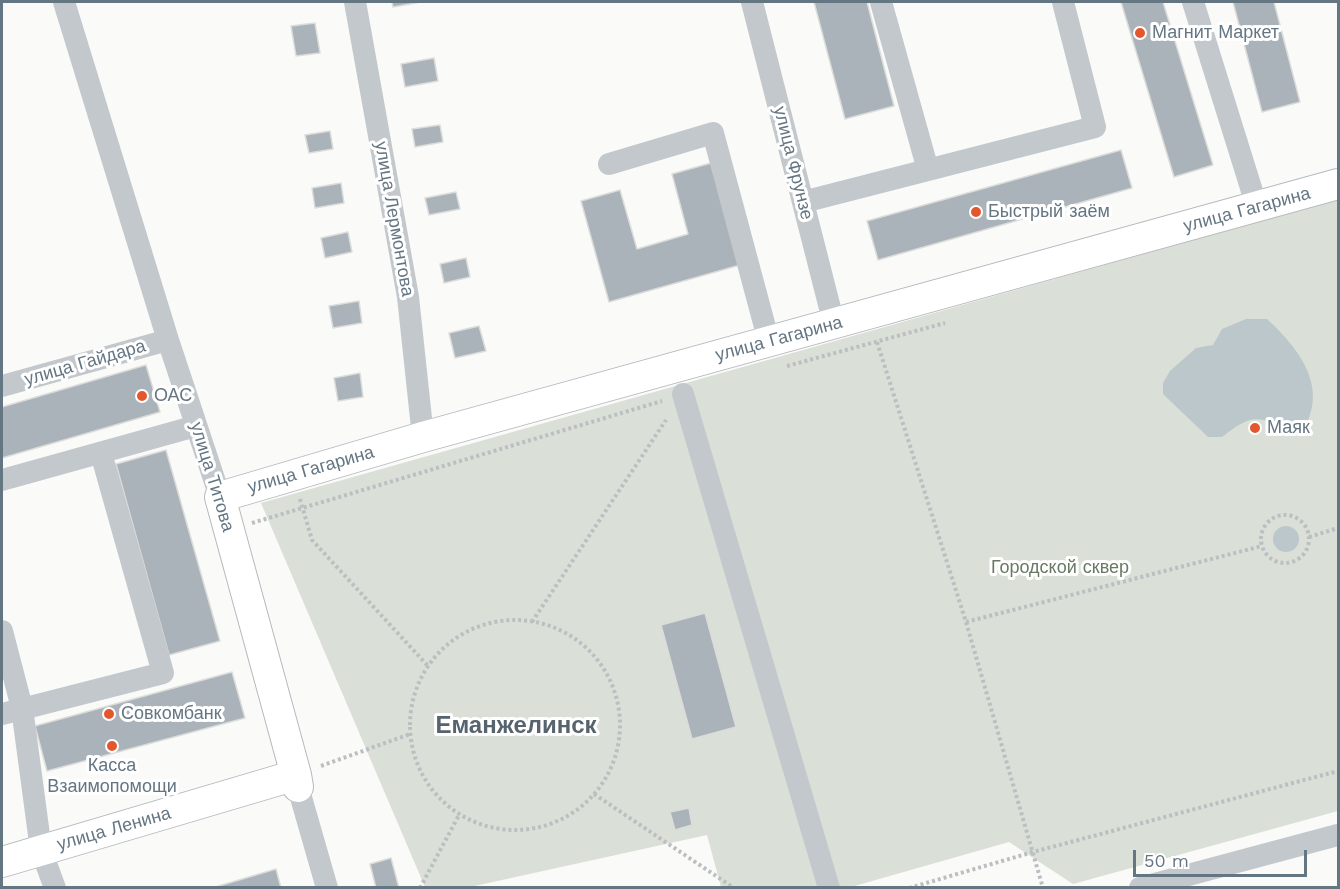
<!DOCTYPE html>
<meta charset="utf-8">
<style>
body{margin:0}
#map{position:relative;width:1340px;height:889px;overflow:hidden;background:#fafaf8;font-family:"Work Sans",sans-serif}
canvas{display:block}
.frame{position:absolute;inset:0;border:3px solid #657683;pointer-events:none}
.scale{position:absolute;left:1133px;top:850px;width:174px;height:27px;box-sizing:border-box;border:3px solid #657683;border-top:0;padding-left:8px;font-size:18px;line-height:21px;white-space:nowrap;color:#657683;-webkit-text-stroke:4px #fff;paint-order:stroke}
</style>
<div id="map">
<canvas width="1340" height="889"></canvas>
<div class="frame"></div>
<div class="scale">50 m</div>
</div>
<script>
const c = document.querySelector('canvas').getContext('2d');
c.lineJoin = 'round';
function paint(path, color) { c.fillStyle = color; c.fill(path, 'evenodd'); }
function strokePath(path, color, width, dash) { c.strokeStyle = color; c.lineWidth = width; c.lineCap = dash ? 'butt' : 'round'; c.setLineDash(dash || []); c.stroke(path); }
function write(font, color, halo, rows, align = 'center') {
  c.font = font + ' "Work Sans",sans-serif'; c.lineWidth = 6; c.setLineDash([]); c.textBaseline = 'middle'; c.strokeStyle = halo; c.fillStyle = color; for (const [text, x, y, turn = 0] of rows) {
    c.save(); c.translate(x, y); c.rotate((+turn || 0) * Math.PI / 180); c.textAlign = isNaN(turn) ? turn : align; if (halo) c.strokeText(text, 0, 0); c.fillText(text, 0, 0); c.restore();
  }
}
paint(new Path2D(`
 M 1338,199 L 1338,811 L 1073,884 L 1009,842 L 851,887 L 721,887 L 707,835 L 470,887 L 425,887 L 261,503 Z`), '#dadfd7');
paint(new Path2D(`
 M 1246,319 L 1267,319 C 1297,347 1327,383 1306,425 L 1290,431 C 1257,414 1250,415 1222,437 L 1208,437 L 1163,394 L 1163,383 L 1170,371 L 1196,348 L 1213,345 L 1222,329 Z
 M1273 539a13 13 0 1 1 26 0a13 13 0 1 1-26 0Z`), '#bbc7cb');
const building = new Path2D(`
 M 392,2 L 421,2 L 393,7 Z
 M 814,2 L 867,2 L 894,106 L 845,119 Z
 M 1121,2 L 1163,2 L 1213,165 L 1174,177 Z
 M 1233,2 L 1274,2 L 1300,102 L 1262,112 Z
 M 315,23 L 320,53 L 296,56 L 291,26 Z
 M 434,58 L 438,81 L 405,87 L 401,64 Z
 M 440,125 L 443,142 L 415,147 L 412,129 Z
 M 330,131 L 333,149 L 309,153 L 305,135 Z
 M 1121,150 L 1132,188 L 878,260 L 867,221 Z
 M 711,163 L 740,265 L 609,302 L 581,201 L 620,190 L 637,249 L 688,234 L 672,174 Z
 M 341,183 L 344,203 L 315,208 L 312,188 Z
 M 456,192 L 460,209 L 429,215 L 425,198 Z
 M 348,232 L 352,252 L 325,258 L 321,238 Z
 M 466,258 L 470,277 L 444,283 L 440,264 Z
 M 359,301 L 362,323 L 333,328 L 329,306 Z
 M 479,326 L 486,351 L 455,358 L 449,333 Z
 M 146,365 L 160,412 L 2,458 L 2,407 Z
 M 360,373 L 363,397 L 338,401 L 334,378 Z
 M 166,450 L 220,641 L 169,655 L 116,464 Z
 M 705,613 L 736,727 L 692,739 L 661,625 Z
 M 232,672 L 245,718 L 47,771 L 35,726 Z
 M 689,808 L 692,825 L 675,830 L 670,812 Z
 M 391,858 L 399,888 L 376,888 L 370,864 Z
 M 276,869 L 281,888 L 212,888 Z`);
paint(building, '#aab3b9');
strokePath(building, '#dcdcda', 1.5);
const major = new Path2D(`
 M 298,787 L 296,775 L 220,497 L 423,437 L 1338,184
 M 2,862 L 296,775`);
strokePath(major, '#b5babe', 32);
strokePath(new Path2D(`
 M 877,342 L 966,622 L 1043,888
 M 787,366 L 945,323
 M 300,499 L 312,540 L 428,666
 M1261 539a24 24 0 1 1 48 0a24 24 0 1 1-48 0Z
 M 252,523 L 662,401
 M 1309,537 L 1338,528
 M410 725a105 105 0 1 1 210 0a105 105 0 1 1-210 0Z
 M 532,622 L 666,420
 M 966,622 L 1262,546
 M 321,766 L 410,734
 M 594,794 L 734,888
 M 420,888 L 459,815
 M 909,888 L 1033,852 L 1338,771`), '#bbbfc2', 4, [3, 3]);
strokePath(new Path2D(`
 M 64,2 L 168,340 L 220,497
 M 355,2 L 408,297 L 423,437
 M 752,2 L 834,324
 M 881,2 L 928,170
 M 1193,2 L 1257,207
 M 609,164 L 713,133 L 769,342
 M 803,202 L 1095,127 L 1063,2
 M 2,386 L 168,340
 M 683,394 L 829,888
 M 2,480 L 196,426
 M 2,631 L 22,708 L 41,850 L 55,888
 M 2,714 L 163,673 L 101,453
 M 298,787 L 327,888
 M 1140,888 L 1338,835`), '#c3c8cc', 22);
strokePath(major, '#fff', 30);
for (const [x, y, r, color] of [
 [1140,33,6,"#e4572e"],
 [976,212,6,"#e4572e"],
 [142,396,6,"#e4572e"],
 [1255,428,6,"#e4572e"],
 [109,714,6,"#e4572e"],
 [112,746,6,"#e4572e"]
]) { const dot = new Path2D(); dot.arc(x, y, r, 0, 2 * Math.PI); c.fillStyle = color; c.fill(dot); strokePath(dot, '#fff', 2); }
write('18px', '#657683', '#fff', [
 ["Магнит Маркет",1152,33],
 ["Быстрый заём",988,212],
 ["ОАС",154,396],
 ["Маяк",1267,428],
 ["Совкомбанк",121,714],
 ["Касса",112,766,"center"],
 ["Взаимопомощи",112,787,"center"]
], 'left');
write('18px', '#657683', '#fff', [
 ["улица Фрунзе",793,163,76],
 ["улица Гагарина",1247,210,-15],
 ["улица Лермонтова",394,219,80],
 ["улица Гагарина",779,339,-15],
 ["улица Гайдара",85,363,-16],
 ["улица Гагарина",311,470,-16],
 ["улица Титова",212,477,73],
 ["улица Ленина",114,829,-16]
]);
write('18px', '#687a64', '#fff', [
 ["Городской сквер",1060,568]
]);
write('bold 24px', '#57646e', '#fff', [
 ["Еманжелинск",516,726]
]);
</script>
